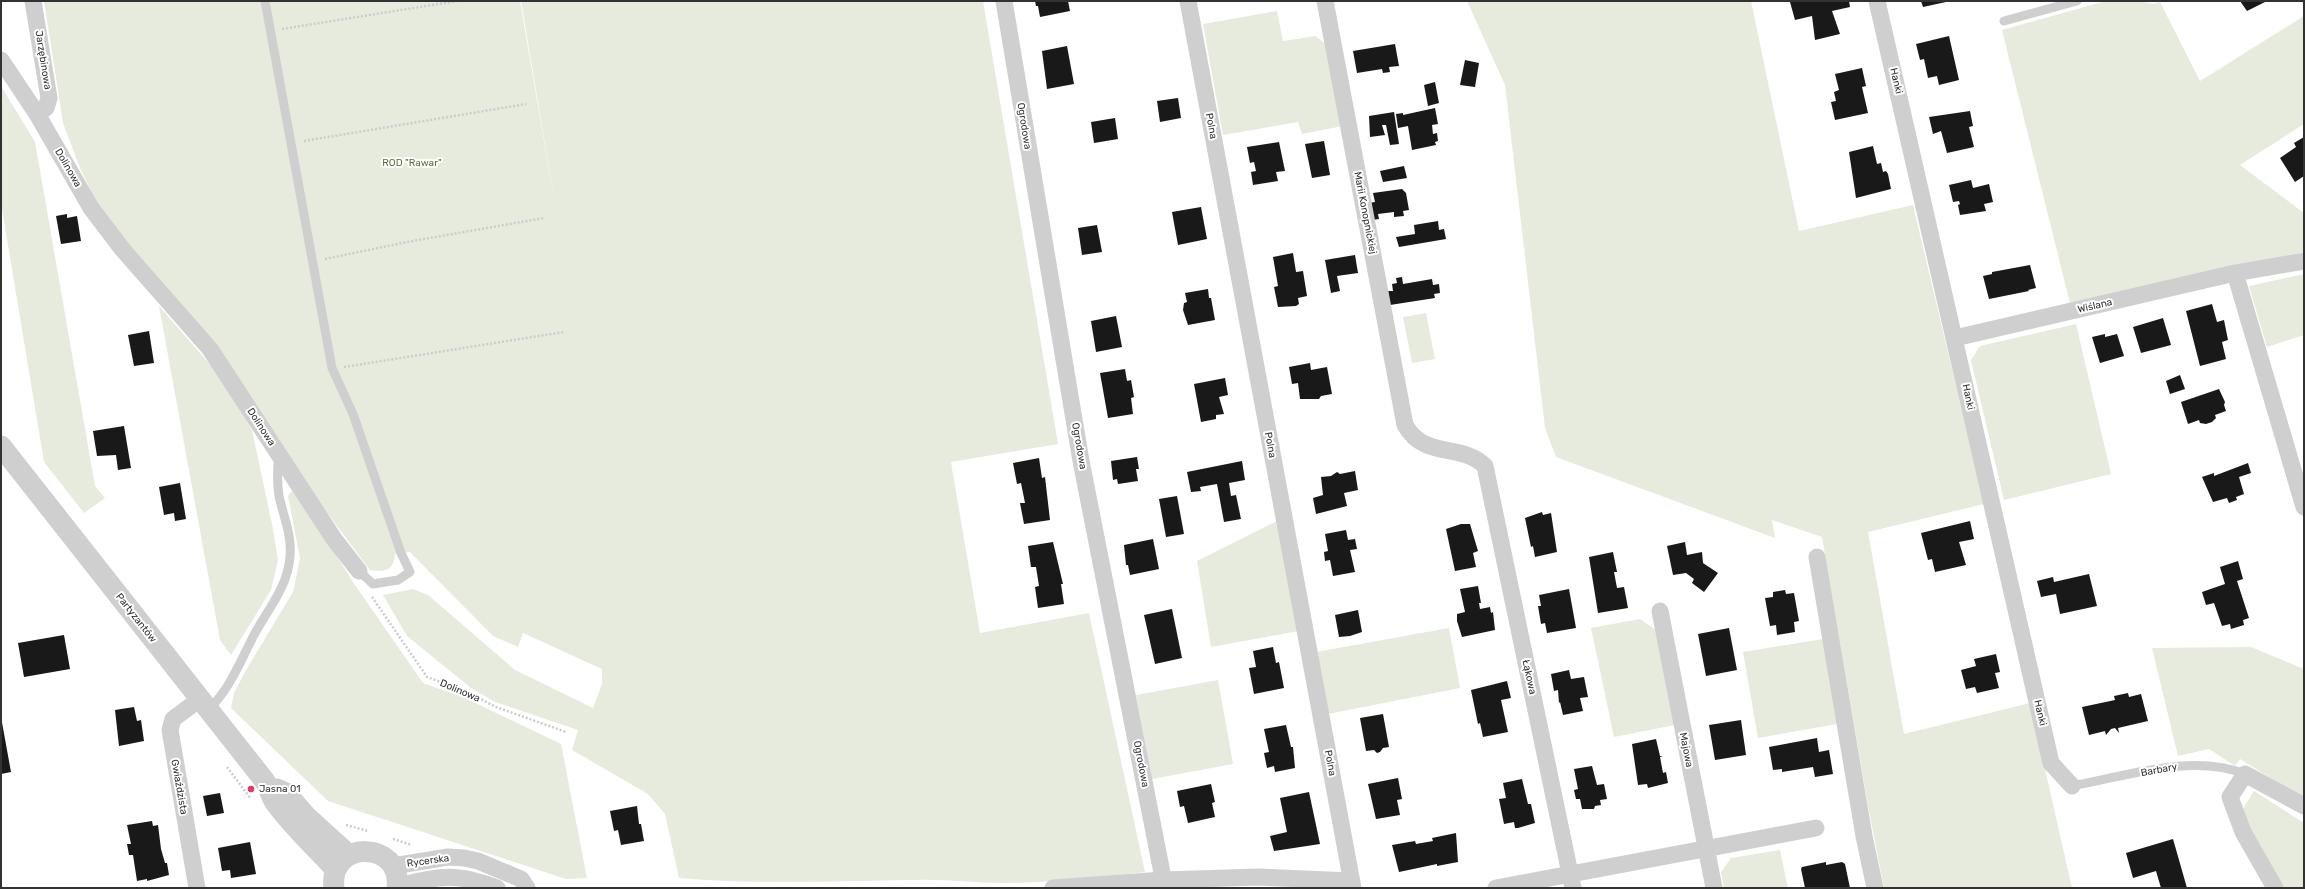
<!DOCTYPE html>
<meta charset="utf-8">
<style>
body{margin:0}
#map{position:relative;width:2305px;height:889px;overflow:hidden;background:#fff;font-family:Rubik,sans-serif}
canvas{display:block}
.frame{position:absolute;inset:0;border:2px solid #323232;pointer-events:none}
</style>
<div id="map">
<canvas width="2305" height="889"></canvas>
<div class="frame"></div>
</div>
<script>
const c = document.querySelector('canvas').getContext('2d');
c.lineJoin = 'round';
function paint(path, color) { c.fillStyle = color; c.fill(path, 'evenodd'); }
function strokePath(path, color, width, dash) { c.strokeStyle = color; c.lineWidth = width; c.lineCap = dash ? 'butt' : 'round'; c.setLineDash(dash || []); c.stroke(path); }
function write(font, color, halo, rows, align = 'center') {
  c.font = font + ' Rubik,sans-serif'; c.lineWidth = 4; c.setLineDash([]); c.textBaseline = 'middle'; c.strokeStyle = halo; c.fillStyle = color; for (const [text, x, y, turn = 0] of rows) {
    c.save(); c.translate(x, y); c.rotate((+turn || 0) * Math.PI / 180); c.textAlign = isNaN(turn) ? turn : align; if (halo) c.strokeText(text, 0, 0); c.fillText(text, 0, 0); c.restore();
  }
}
paint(new Path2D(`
 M 44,1 L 520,1 L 558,222 L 521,1 L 983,1 L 1058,444 L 951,462 L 980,633 L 1089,613 L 1145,872 C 1098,877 1051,883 1003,883 C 974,883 945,879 915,880 C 836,881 758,885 679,878 L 665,814 L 648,794 L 572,750 L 578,730 L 495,702 L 471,688 L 407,636 L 383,595 L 413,589 L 428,595 L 515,670 L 593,708 L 602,684 L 602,669 L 523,633 L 518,647 L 493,636 L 410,552 L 395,554 C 394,570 385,573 370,570 L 100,210 L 80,168 L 63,123 Z
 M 1467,1 L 1751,1 L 1799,231 L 1913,205 L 1984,504 L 1868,532 L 1904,734 L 2030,703 L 2072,888 L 1884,888 L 1868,806 L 1822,537 L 1772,520 L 1775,538 L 1556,457 L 1545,428 L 1505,85 Z
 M 2106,1 L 2139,1 L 2153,4 L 2160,2 L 2200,81 L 2304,16 L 2304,124 L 2240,165 L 2304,213 L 2304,252 L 2070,303 L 2002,30 Z
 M 1277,11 L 1283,41 L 1315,36 L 1326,44 L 1343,126 L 1302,134 L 1298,122 L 1223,135 L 1203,24 Z
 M 1,86 L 35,142 L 95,486 L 105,498 L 84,513 L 44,462 L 1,203 Z
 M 2304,274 L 2304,335 L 2267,347 L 2249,286 Z
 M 159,306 L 220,376 L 252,430 L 273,529 L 278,560 L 271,590 L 231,655 L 220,640 Z
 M 1426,313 L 1435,359 L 1412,363 L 1403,317 Z
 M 2076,324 L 2111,474 L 2004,500 L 1971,360 L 1980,346 Z
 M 294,488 L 353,582 L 423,683 L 465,698 L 561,744 L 587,878 L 566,879 L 328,801 L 231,708 L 234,693 L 246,670 L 293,592 L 300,558 L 288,496 Z
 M 1279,520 L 1299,631 L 1211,647 L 1197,561 Z
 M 1640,619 L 1656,630 L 1675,725 L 1614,737 L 1591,628 Z
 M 1449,628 L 1460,688 L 1328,714 L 1316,652 Z
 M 1823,639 L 1837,724 L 1758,738 L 1743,652 Z
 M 2251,647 L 2304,669 L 2304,799 L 2240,759 L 2235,766 L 2209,749 L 2178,756 L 2152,648 Z
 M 1218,680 L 1233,764 L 1152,779 L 1136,695 Z
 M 2254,791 L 2304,823 L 2304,888 L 2284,888 L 2241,812 Z
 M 1780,850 L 1788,888 L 1724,888 L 1721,872 L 1731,858 Z`), '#e6ebde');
paint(new Path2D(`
 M 1035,1 L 1068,1 L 1070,11 L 1040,17 L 1038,6 L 1036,6 Z
 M 1849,1 L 1850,7 L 1832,11 L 1840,34 L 1815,40 L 1812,16 L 1795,20 L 1790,2 Z
 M 1921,1 L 1946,1 L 1946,2 L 1923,7 Z
 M 2240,1 L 2267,1 L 2247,11 Z
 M 1949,36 L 1959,80 L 1939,85 L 1937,76 L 1928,78 L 1924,59 L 1920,60 L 1916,44 Z
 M 1395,44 L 1399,66 L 1389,67 L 1390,72 L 1383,73 L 1382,69 L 1357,73 L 1353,51 Z
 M 1067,46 L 1074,84 L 1047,89 L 1042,51 Z
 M 1465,60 L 1479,63 L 1475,87 L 1460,85 Z
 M 1862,68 L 1866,86 L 1862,87 L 1868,113 L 1835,120 L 1831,102 L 1836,101 L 1834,92 L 1839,90 L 1835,74 Z
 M 1435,82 L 1439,103 L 1428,106 L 1424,85 Z
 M 1178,98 L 1181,118 L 1160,122 L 1157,101 Z
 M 1435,108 L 1438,124 L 1432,125 L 1433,134 L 1437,133 L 1438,141 L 1435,142 L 1436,145 L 1412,150 L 1408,126 L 1398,128 L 1396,114 L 1403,113 L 1403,115 Z
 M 1970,111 L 1973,126 L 1969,127 L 1974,147 L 1947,153 L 1941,131 L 1933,134 L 1929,117 Z
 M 1394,112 L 1399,144 L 1390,145 L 1386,125 L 1382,125 L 1385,135 L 1370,137 L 1369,116 Z
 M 1115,118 L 1118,139 L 1094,143 L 1091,122 Z
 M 2304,137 L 2304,176 L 2295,182 L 2280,158 L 2296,147 L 2294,143 Z
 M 1324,141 L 1330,175 L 1312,178 L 1305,144 Z
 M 1279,142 L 1285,171 L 1276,172 L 1278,181 L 1253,185 L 1251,172 L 1256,171 L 1254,162 L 1250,163 L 1247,147 Z
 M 1873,146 L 1877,164 L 1881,163 L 1883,172 L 1886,171 L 1888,174 L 1891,189 L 1856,198 L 1849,152 Z
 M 1404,166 L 1407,178 L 1383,182 L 1380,171 Z
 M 1971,180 L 1973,188 L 1989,184 L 1993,202 L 1984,204 L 1986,211 L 1960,215 L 1958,205 L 1960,204 L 1959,201 L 1953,202 L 1949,185 Z
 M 1402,189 L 1406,193 L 1409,210 L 1403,211 L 1404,216 L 1394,217 L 1394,212 L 1378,214 L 1379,219 L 1372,220 L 1369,203 L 1375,202 L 1373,193 Z
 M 1201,207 L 1207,239 L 1178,245 L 1172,212 Z
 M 67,214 L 67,218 L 77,216 L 81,241 L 61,244 L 56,216 Z
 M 1438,221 L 1439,230 L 1444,229 L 1446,239 L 1399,247 L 1396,237 L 1415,234 L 1414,225 Z
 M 1097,225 L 1102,252 L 1082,255 L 1078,228 Z
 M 1293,253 L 1296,272 L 1303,271 L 1307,296 L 1298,298 L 1299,304 L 1296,306 L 1278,307 L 1274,287 L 1278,286 L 1273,257 Z
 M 1355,255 L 1358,273 L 1337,276 L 1340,291 L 1331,293 L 1325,260 Z
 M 2030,265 L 2036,288 L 2028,290 L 2029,291 L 1989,299 L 1983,276 L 1992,274 L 1992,272 Z
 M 1402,277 L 1403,284 L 1432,279 L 1433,285 L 1439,284 L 1440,293 L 1434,294 L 1435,298 L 1390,305 L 1388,291 L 1393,291 L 1392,284 L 1397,283 L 1396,278 Z
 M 1208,289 L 1209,298 L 1211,298 L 1215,320 L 1188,325 L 1183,310 L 1184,303 L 1187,302 L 1185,293 Z
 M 2212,304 L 2217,322 L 2224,320 L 2228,340 L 2222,342 L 2226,359 L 2200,366 L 2186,311 Z
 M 1116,316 L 1122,347 L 1096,352 L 1091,321 Z
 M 2163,318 L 2171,345 L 2141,353 L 2133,327 Z
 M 149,331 L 154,363 L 134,366 L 128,335 Z
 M 2105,334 L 2105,337 L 2117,334 L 2124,356 L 2100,363 L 2092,337 Z
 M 1310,363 L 1311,370 L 1327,367 L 1332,394 L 1321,396 L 1319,399 L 1300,399 L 1298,383 L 1292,384 L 1289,367 Z
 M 1125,369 L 1127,381 L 1131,380 L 1134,397 L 1131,398 L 1133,414 L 1108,418 L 1100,373 Z
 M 2180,375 L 2185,389 L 2170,394 L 2166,381 Z
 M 1225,378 L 1228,395 L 1219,397 L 1224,414 L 1216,415 L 1216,419 L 1201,422 L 1194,384 Z
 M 2219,389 L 2225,402 L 2224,405 L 2226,411 L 2215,415 L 2216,418 L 2212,422 L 2206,424 L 2200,423 L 2199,420 L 2188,424 L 2181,402 Z
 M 124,426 L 131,468 L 118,470 L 116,455 L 97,456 L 93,431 Z
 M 1137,457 L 1139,469 L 1136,469 L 1138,481 L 1118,484 L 1117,479 L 1113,480 L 1111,461 Z
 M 1039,458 L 1042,478 L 1045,477 L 1050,520 L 1024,524 L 1020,503 L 1025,503 L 1021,483 L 1017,484 L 1013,463 Z
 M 1242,461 L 1245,480 L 1229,483 L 1231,496 L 1236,495 L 1241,519 L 1224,522 L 1217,484 L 1200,487 L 1201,491 L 1191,492 L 1187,472 Z
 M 2248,463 L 2251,473 L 2239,477 L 2244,494 L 2236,497 L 2237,500 L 2229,503 L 2227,498 L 2213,502 L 2202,477 L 2214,473 L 2214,476 Z
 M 1355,471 L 1358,490 L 1344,493 L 1347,506 L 1316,514 L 1313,498 L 1323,495 L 1321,477 L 1331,476 L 1337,472 L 1340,474 Z
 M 180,483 L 186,519 L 175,521 L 174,513 L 164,515 L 159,487 Z
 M 1177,496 L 1184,534 L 1166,537 L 1159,499 Z
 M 1542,512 L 1543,515 L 1551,513 L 1557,552 L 1535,557 L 1533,546 L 1531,547 L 1525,518 Z
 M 1970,521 L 1974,539 L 1959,542 L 1966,565 L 1935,572 L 1932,559 L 1928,560 L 1921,533 Z
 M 1461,524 L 1470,524 L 1478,551 L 1473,553 L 1476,567 L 1455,571 L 1446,529 Z
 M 1346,530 L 1348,540 L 1355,539 L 1357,549 L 1350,550 L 1355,572 L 1333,576 L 1330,560 L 1325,561 L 1324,552 L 1328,551 L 1325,534 Z
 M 1153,539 L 1159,569 L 1130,575 L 1128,565 L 1126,565 L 1124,545 Z
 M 1053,542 L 1063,584 L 1061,584 L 1064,604 L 1038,608 L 1035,587 L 1039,586 L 1036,567 L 1031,567 L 1028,546 Z
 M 1685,542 L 1687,555 L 1702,552 L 1703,563 L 1718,573 L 1704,592 L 1692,583 L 1694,579 L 1686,573 L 1673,575 L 1667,546 Z
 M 1613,552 L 1617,572 L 1614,572 L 1617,588 L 1624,587 L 1628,608 L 1598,613 L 1589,557 Z
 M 2238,561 L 2243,579 L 2237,581 L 2249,618 L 2243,620 L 2244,625 L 2231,629 L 2230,624 L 2222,626 L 2214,603 L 2206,605 L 2202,592 L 2225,584 L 2220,567 Z
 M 2089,574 L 2097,606 L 2060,614 L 2056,594 L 2041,597 L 2037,581 L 2053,577 L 2054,582 Z
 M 1478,586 L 1481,603 L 1479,603 L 1480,609 L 1490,607 L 1491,613 L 1493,612 L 1495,630 L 1462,637 L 1457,621 L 1457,614 L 1465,612 L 1460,589 Z
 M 1569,589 L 1576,628 L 1547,633 L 1545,623 L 1541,624 L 1538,606 L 1541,606 L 1539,595 Z
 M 1785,590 L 1786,594 L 1794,593 L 1799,621 L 1794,622 L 1795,632 L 1777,635 L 1776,625 L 1770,626 L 1765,598 L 1773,597 L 1773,592 Z
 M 1172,609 L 1182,658 L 1155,664 L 1144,615 Z
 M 1358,610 L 1362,632 L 1350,636 L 1339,637 L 1335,615 Z
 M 1729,628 L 1737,670 L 1706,676 L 1698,634 Z
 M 64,635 L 70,669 L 24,677 L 18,643 Z
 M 1273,647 L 1276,663 L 1279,662 L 1284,688 L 1254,694 L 1249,668 L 1256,667 L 1253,651 Z
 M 1996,654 L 2000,672 L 1995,673 L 1999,688 L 1977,693 L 1975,687 L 1966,689 L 1961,670 L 1976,666 L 1974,659 Z
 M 1569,670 L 1571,679 L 1584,677 L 1588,697 L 1580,698 L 1583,711 L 1563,715 L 1560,702 L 1559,703 L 1558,690 L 1554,691 L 1551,674 Z
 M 1507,681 L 1511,698 L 1501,700 L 1508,732 L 1483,737 L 1480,723 L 1478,724 L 1471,690 Z
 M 2128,693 L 2129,697 L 2141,694 L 2148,721 L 2118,728 L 2119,733 L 2115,728 L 2111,729 L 2106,735 L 2105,731 L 2089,735 L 2082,707 L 2115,700 L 2114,696 Z
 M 134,707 L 137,721 L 141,720 L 144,741 L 119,746 L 115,710 Z
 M 1383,714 L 1389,747 L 1383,748 L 1380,752 L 1377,753 L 1374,750 L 1366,751 L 1360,718 Z
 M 1,717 L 11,772 L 1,774 Z
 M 1741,720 L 1746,755 L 1715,760 L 1709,725 Z
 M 1286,725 L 1291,747 L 1293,747 L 1295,768 L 1275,772 L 1274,766 L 1267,768 L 1264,753 L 1269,752 L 1264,729 Z
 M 1817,738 L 1819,752 L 1829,750 L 1833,774 L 1815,777 L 1813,767 L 1782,772 L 1782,769 L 1773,770 L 1769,747 Z
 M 1656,739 L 1660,756 L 1663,757 L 1660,757 L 1663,773 L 1666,772 L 1668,783 L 1648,788 L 1647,784 L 1638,785 L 1632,744 Z
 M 1592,766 L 1597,785 L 1604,784 L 1607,799 L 1600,800 L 1601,805 L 1595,806 L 1594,809 L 1582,809 L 1580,799 L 1576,799 L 1574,790 L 1578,789 L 1574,769 Z
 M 1398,778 L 1402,799 L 1397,800 L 1400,815 L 1376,819 L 1368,784 Z
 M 1522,779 L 1528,804 L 1531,804 L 1535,823 L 1518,828 L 1515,828 L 1514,822 L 1504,824 L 1499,799 L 1506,798 L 1503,783 Z
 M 1211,784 L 1215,802 L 1212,803 L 1215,817 L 1188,823 L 1184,806 L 1180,807 L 1177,791 Z
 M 1309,792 L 1320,844 L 1274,851 L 1270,836 L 1287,832 L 1280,798 Z
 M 220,793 L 224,813 L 207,816 L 203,796 Z
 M 637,806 L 639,824 L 641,824 L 644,841 L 621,845 L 618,830 L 614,831 L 610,811 Z
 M 152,821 L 153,826 L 158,825 L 161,849 L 165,863 L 167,863 L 169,875 L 147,881 L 147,879 L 137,881 L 133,855 L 129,855 L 127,844 L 131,844 L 127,825 Z
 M 1456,833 L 1458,862 L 1437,866 L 1437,864 L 1399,872 L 1392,845 L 1415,841 L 1416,844 L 1433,841 L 1432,838 Z
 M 2173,839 L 2187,888 L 2161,888 L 2156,871 L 2133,878 L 2126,853 Z
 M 250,842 L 256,874 L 231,878 L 230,870 L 222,871 L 218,848 Z
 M 1826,862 L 1826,865 L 1842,862 L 1845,864 L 1850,888 L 1805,888 L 1801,869 L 1802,867 Z`), '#191919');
strokePath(new Path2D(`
 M 282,29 L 457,1
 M 304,141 L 526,104
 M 325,259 L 407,242 L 544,218
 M 344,367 L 564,332
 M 372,597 L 427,677 L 463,690 L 496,707 L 566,732
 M 227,767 L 251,799
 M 346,825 L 368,831
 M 393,839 L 412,845`), '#ccc', 2.5, [2, 2]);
strokePath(new Path2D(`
 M 265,1 L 332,368 L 353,414 L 401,553 L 410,572 L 398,580 L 373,584 L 359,571
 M 2004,21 L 2077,1
 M 208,710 C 230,689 240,662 254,635 C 268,609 288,587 290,556 C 292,535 283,515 279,496 C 277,482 277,470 279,456
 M 2072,786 C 2127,776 2193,753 2245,774`), '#cfcfcf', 9);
strokePath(new Path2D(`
 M 33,1 L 49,98 L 46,108 L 37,114
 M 1004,1 L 1081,461 L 1165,888
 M 1188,1 L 1353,888
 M 1325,1 L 1405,425 C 1425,460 1460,442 1485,466 L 1573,888
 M 1877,1 L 2051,763 L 2072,786
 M 1,60 L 37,114 L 91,208 L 123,250 L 210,349 L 334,539 L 359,571
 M 2235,273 L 2304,507
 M 1955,338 L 2235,273 L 2304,261
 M 1817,557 L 1864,836 L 1875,888
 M 1660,611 L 1714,888
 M 393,866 L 448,857 L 464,858 L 478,861 L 521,879 L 527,888
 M 398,886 C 441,876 454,872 497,888
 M 197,888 L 170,730 L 173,719 L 200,699
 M 1053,888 L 1163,880 L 1258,877 L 1352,881
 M 1496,888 L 1816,828
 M 2275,888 L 2243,832 L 2230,797 L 2245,774 L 2304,806`), '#cfcfcf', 17);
strokePath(new Path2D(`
 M 1,446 L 264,780 C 270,788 270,797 277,805 C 294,828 316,848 336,870
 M 271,789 L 277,789 L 286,793 L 306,816 L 349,855
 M 334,888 C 328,839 403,840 397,888`), '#cfcfcf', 21);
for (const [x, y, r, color] of [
 [251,789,4,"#e23b5c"]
]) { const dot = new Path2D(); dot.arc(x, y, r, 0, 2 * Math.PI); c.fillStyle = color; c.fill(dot); strokePath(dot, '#fff', 1.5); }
write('10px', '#323232', '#fff', [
 ["Jarzębinowa",43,60,81],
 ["Hanki",1896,81,77],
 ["Ogrodowa",1024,126,81],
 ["Polna",1211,126,79],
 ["Dolinowa",68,168,60],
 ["Marii Konopnickiej",1365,213,79],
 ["Wiślana",2095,306,-13],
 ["Hanki",1968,397,78],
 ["Dolinowa",261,427,57],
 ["Polna",1270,445,79],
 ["Ogrodowa",1079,446,80],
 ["Partyzantów",136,618,52],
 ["Łąkowa",1529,677,78],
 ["Dolinowa",460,691,23],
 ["Hanki",2040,713,77],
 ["Majowa",1686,750,79],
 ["Polna",1330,763,79],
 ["Ogrodowa",1141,764,79],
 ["Barbary",2159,770,-11],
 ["Gwiaździsta",179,787,80],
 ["Rycerska",428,861,-8]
]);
write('10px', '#5a6d3f', '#fff', [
 ["ROD \"Rawar\"",412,163]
]);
write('10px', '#323232', '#fff', [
 ["Jasna 01",259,789]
], 'left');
</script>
